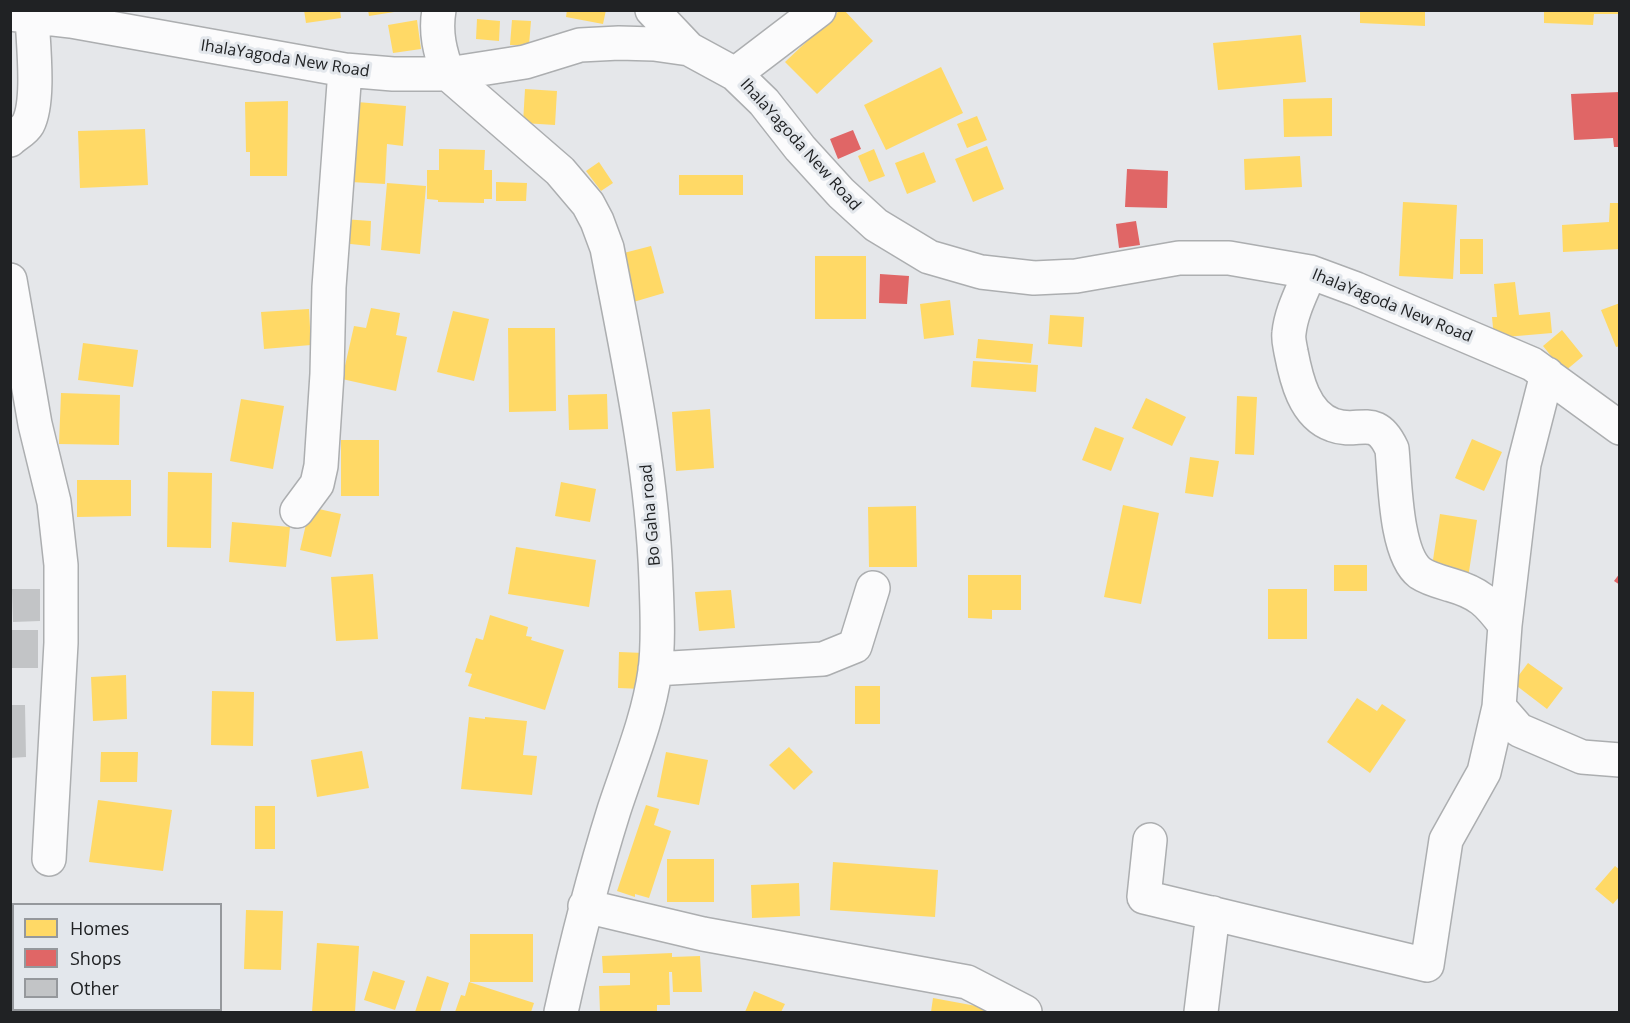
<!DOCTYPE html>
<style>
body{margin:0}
#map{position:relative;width:1630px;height:1023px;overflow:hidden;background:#e5e7ea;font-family:"Open Sans",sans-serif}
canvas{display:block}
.frame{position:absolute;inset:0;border:12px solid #202224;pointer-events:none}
.legend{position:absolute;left:12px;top:903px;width:210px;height:108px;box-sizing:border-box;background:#e3e7ec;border:2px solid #95989c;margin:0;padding:8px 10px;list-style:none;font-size:18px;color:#202224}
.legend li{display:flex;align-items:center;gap:12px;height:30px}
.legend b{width:30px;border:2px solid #95989c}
</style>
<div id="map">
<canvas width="1630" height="1023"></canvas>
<div class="frame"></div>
<ul class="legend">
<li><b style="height:16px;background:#ffd966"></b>Homes</li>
<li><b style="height:16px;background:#e06666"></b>Shops</li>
<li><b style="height:16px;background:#c2c4c6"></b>Other</li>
</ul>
</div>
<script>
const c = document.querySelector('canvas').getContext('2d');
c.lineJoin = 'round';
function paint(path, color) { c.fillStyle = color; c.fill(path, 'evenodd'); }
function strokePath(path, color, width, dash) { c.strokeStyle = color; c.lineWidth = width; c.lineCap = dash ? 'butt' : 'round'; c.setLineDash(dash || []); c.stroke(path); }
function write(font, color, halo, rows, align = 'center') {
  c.font = font + ' "Open Sans",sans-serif'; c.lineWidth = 6; c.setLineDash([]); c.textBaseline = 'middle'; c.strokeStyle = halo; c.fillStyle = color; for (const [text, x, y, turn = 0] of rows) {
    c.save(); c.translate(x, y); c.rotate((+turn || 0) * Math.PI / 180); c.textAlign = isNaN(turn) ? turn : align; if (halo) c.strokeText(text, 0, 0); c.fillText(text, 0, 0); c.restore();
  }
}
paint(new Path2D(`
 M 304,10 L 340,10 L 341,18 L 306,23 Z
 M 368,10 L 394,10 L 394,12 L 369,16 Z
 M 567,10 L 606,10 L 603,24 L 566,17 Z
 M 840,10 L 844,10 L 873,41 L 817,94 L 785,62 Z
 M 1360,10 L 1425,10 L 1425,26 L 1360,23 Z
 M 1544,10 L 1620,10 L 1620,14 L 1594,14 L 1593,25 L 1544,23 Z
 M 477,19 L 500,21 L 499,41 L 476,39 Z
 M 417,20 L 421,49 L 393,53 L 388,25 Z
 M 512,20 L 531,21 L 529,45 L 510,45 Z
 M 1301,35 L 1306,82 L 1218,90 L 1213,43 Z
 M 941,67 L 963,113 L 886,150 L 864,105 Z
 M 525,89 L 557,91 L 555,125 L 523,123 Z
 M 1332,98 L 1332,136 L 1284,137 L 1283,99 Z
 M 288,101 L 287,176 L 250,176 L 250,152 L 246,152 L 245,102 Z
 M 357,102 L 406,106 L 403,146 L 387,144 L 385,184 L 351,182 Z
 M 977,116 L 987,140 L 967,148 L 957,124 Z
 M 145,129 L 148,185 L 80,188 L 78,131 Z
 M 987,146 L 1004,189 L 973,202 L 955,159 Z
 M 439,149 L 485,150 L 484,170 L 492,170 L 492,199 L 484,199 L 484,203 L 438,202 L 438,200 L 427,199 L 427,170 L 439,170 Z
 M 874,149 L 885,176 L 869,182 L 858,156 Z
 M 924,152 L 936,182 L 907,194 L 895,163 Z
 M 1300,156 L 1302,187 L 1245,190 L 1244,159 Z
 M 599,162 L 613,183 L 601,191 L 586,171 Z
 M 679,175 L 743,175 L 743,195 L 679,195 Z
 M 496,182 L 527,183 L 526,201 L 496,201 Z
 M 387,183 L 426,186 L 420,254 L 381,250 Z
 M 1403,202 L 1457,205 L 1453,279 L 1399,276 Z
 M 1610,203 L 1620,203 L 1620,249 L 1563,252 L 1562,225 L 1609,222 Z
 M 343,219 L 371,221 L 370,246 L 341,243 Z
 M 1460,239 L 1483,239 L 1483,274 L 1460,274 Z
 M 651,246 L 664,293 L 630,303 L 616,255 Z
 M 815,256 L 866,256 L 866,319 L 815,319 Z
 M 1515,282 L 1519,315 L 1550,312 L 1552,333 L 1494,338 L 1492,317 L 1497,317 L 1494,284 Z
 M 950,300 L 954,335 L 924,339 L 920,304 Z
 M 1620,303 L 1620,346 L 1616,347 L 1601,310 Z
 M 371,308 L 400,313 L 396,335 L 407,337 L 396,391 L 342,379 L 354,326 L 366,328 Z
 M 309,309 L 311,345 L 264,349 L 261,312 Z
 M 453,311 L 489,319 L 474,381 L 437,372 Z
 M 1050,315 L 1084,317 L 1082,347 L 1048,344 Z
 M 508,328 L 555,328 L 556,411 L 509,412 Z
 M 1562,330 L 1583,356 L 1564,372 L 1543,346 Z
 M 978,339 L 1033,344 L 1031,363 L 976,358 Z
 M 83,343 L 138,350 L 133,387 L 78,380 Z
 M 973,361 L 1038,365 L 1036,392 L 971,387 Z
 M 61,393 L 120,395 L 119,445 L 59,444 Z
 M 607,394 L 608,429 L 569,430 L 568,395 Z
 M 1237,396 L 1257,397 L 1254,455 L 1235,454 Z
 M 1146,398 L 1186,417 L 1172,446 L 1132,428 Z
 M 241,399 L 284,406 L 273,469 L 230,461 Z
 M 710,409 L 714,468 L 676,471 L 672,412 Z
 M 1095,427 L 1124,438 L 1111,471 L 1082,460 Z
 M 1472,439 L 1502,452 L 1484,491 L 1455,478 Z
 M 341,440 L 379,440 L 379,496 L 341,496 Z
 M 1190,457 L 1219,461 L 1213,497 L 1185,493 Z
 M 168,472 L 212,473 L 211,548 L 167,547 Z
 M 77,480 L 131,480 L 131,516 L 77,517 Z
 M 561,482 L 596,489 L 590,522 L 555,516 Z
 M 1123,505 L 1159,513 L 1141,604 L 1104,597 Z
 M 916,506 L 917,567 L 869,567 L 868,507 Z
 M 310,507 L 341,514 L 331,557 L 300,550 Z
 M 1440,514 L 1477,520 L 1468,578 L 1431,573 Z
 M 232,522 L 290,527 L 286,567 L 229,562 Z
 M 516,547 L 596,560 L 589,607 L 508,594 Z
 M 1334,565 L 1367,565 L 1367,591 L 1334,591 Z
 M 373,574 L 378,639 L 336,641 L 331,577 Z
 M 968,575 L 1021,575 L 1021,610 L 992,610 L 992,619 L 968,618 Z
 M 1268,589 L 1307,589 L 1307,639 L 1268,639 Z
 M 731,590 L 735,628 L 699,631 L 695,592 Z
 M 490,615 L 528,627 L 526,636 L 532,637 L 531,640 L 564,650 L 545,710 L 468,686 L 472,674 L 465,672 L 476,638 L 483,640 Z
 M 619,652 L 644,653 L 643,689 L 618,688 Z
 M 1528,663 L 1563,688 L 1547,709 L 1513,683 Z
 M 126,675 L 127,719 L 93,721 L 91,677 Z
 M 855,686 L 880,686 L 880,724 L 855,724 Z
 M 212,691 L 254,692 L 253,746 L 211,745 Z
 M 1357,698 L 1377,711 L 1382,704 L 1406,720 L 1370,773 L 1327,742 Z
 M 469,717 L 485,719 L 485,717 L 527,721 L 523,755 L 537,756 L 532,795 L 461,789 Z
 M 789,747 L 813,772 L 794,790 L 769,765 Z
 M 362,751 L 369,788 L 317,797 L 311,760 Z
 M 101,752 L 138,752 L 137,782 L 100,782 Z
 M 666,752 L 708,760 L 699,805 L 657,797 Z
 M 98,800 L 172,810 L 163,871 L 89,862 Z
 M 646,805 L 659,809 L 654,825 L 671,831 L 649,898 L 635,894 L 635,897 L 617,891 Z
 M 255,806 L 275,806 L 275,849 L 255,849 Z
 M 667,859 L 714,859 L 714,902 L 667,902 Z
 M 833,862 L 938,870 L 935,917 L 830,910 Z
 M 1615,866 L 1620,870 L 1620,896 L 1613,904 L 1595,889 Z
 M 799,883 L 800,916 L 752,918 L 751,885 Z
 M 246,910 L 283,911 L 281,970 L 244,969 Z
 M 470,934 L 533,934 L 533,982 L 470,982 Z
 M 317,943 L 359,946 L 355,1012 L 312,1012 Z
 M 672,953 L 672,957 L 700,956 L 702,992 L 673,992 L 672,972 L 669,972 L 670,1005 L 657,1005 L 657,1012 L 600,1012 L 599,986 L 630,985 L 630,973 L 603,973 L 602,956 Z
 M 373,971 L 405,981 L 395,1010 L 364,1000 Z
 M 427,976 L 449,983 L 440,1012 L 415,1012 Z
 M 469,982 L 534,1003 L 531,1012 L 455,1012 L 461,995 L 465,996 Z
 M 754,991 L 785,1004 L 781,1012 L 745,1012 Z
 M 933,998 L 987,1008 L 986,1012 L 931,1012 Z`), '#ffd966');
paint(new Path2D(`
 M 1620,92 L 1620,147 L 1614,147 L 1613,138 L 1574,140 L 1571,94 Z
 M 853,130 L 861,149 L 838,159 L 830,139 Z
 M 1127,169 L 1168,171 L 1167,208 L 1125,207 Z
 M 1136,221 L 1140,245 L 1119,248 L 1116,224 Z
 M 880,274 L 909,276 L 907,304 L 879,303 Z
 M 1620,573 L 1620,585 L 1614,581 Z`), '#e06666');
paint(new Path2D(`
 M 12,589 L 40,589 L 40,621 L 13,622 Z
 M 10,630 L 38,630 L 38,668 L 10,668 Z
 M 10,705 L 25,705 L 26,757 L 10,758 Z`), '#c2c4c6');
const minor = new Path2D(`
 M 439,10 C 435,33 440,52 448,74 L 560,171 L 588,204 L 597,221 L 607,248 C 628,358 652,467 656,580 C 657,610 659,642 655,671 C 648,720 629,764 614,810 C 593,877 576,944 561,1012
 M 652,10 L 689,49
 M 10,14 L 71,21 L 345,70 L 393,74 L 448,74 L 525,62 L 580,45 L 619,43 L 654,44 L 689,49 L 735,74 L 764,102 L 800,148 L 841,193 L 876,225 L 929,257 L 981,272 L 1034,278 L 1076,276 L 1179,258 L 1229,258 L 1310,272 L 1356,289 L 1532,364 L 1620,428
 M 735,74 L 819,10
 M 10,140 C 15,135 24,131 28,124 C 40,101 33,43 32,16
 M 1310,272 C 1302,292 1291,312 1289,333 C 1288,339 1290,346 1291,352 C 1296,378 1304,415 1333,425 C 1359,435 1375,412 1392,449 C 1395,479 1395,554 1420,573 C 1429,579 1441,582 1451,585 C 1479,593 1488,602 1505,625
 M 10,280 L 35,424 L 54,502 L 61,565 L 61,643 L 49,859
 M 297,511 L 317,484 L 321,466 L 327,374 L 329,287 L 345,70
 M 655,669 L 823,659 L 855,646 L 873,588
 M 1499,707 L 1519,730 L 1582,757 L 1620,760
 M 1150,840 L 1144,897 L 1427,965 L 1446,840 L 1484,772 L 1499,707 L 1505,625 L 1524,464 L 1547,374
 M 585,906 L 703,934 L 967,982 L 1025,1012
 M 1201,1012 L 1213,913`);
strokePath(minor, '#acaeb0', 36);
strokePath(minor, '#fbfbfc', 33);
write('16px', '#202224', '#e3e7ec', [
 ["IhalaYagoda New Road",285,59,9],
 ["IhalaYagoda New Road",800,145,48],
 ["IhalaYagoda New Road",1392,306,22],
 ["Bo Gaha road",651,515,-95]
]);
</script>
